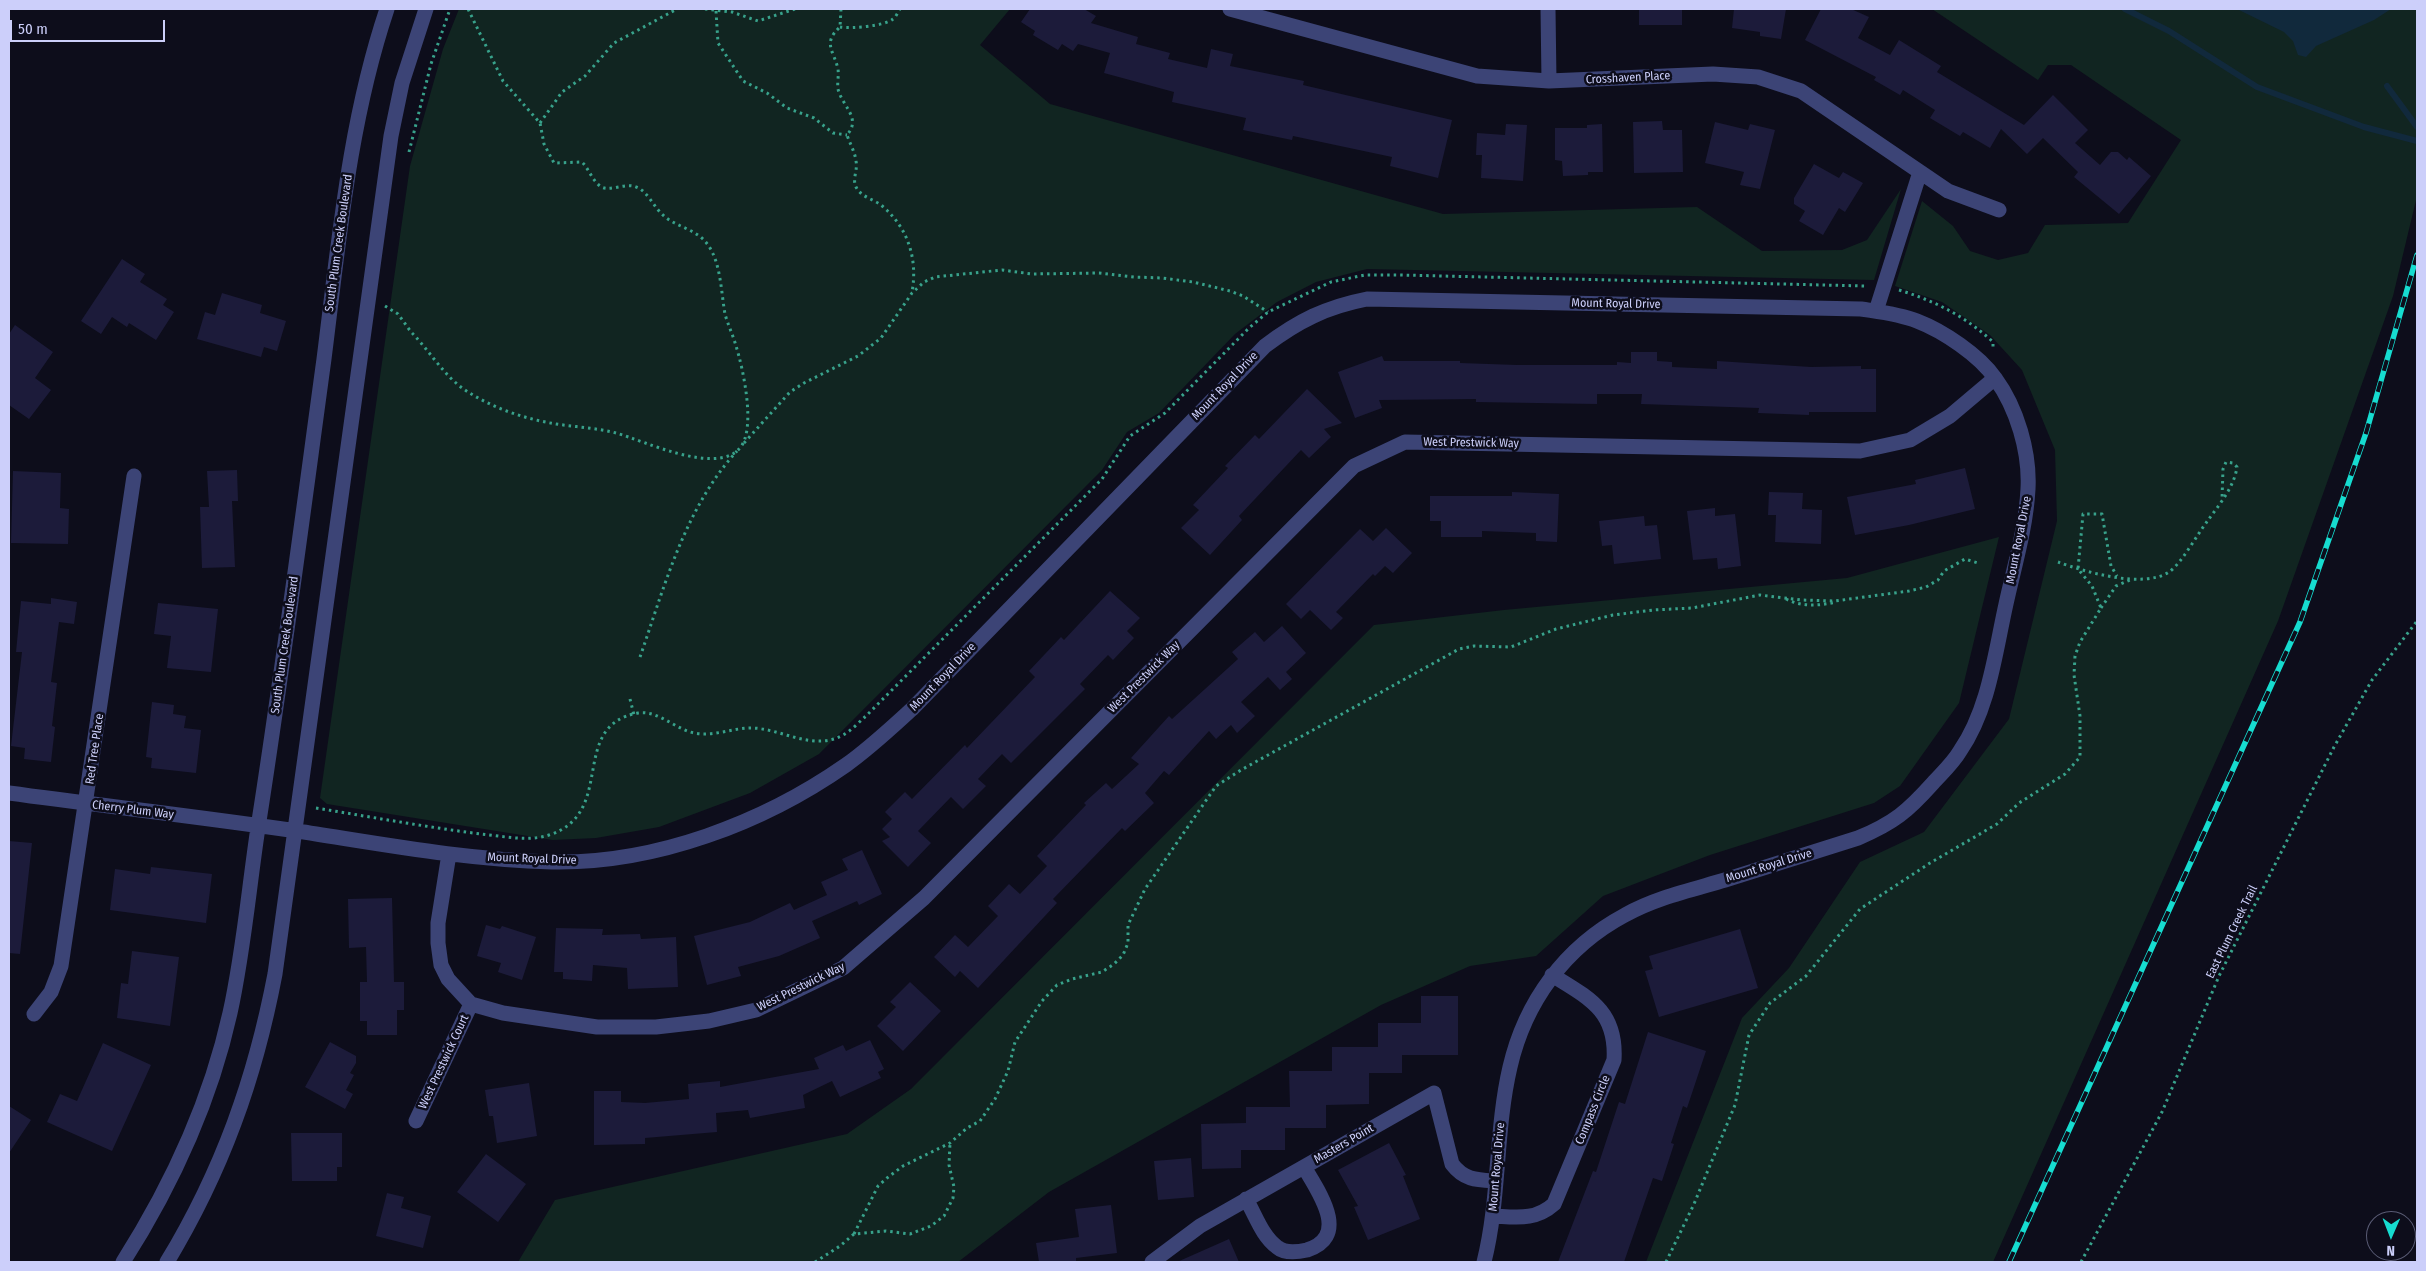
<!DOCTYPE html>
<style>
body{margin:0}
#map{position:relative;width:2426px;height:1271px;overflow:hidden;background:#0d0d1b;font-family:"Fira Sans Condensed",sans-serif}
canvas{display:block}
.frame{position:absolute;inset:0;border:10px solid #cccffa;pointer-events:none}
.north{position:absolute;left:2366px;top:1211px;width:50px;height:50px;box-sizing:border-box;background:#0d0d1b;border:1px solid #595b74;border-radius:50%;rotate:181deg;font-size:14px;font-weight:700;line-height:20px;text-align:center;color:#cccffa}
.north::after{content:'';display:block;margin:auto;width:18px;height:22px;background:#16dcd0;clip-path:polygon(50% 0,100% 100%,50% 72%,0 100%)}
.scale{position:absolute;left:10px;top:20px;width:155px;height:22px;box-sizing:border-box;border:2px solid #cccffa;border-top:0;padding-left:6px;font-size:15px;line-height:18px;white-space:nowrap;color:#cccffa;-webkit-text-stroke:4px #0d0d1b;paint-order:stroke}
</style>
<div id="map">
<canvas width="2426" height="1271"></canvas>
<div class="frame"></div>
<div class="north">N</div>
<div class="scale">50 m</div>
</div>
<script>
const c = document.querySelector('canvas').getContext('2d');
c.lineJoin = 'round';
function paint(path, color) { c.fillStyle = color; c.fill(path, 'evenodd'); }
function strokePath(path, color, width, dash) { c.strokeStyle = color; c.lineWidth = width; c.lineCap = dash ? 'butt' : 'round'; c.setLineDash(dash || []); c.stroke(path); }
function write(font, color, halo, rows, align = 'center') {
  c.font = font + ' "Fira Sans Condensed",sans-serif'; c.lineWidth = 5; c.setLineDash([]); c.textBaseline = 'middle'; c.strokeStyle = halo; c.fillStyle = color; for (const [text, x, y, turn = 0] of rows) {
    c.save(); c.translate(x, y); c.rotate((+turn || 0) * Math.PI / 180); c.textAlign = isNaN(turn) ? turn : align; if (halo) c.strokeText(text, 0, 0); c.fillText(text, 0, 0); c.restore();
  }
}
paint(new Path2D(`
 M 459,9 L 1010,9 L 980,45 L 1050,104 L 1443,214 L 1697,207 L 1762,251 L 1842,250 L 1867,240 L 1901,189 L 1874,280 L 1367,269 L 1316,282 L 1277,302 L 1235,334 L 1159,413 L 1127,432 L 1102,470 L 819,754 L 750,793 L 659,827 L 596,838 L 553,840 L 327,804 L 320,798 L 410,166 L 443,49 Z
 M 1932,9 L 2417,9 L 2417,196 L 2393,296 L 2278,621 L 1993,1262 L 1646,1262 L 1742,1018 L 1789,968 L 1860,862 L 1924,832 L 2009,719 L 2057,521 L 2055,450 L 2022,370 L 1990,335 L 1942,302 L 1895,286 L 1922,201 L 1953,226 L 1970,251 L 1998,260 L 2028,253 L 2045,225 L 2128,223 L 2181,140 L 2071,65 L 2048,65 L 2038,80 Z
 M 1999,537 L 1959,703 L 1900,786 L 1874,803 L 1710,855 L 1603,896 L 1536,956 L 1470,966 L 1381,1005 L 1049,1192 L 958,1262 L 518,1262 L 555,1200 L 847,1134 L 911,1089 L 1374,625 L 1504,610 L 1847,578 Z`), '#112521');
paint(new Path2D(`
 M 2237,9 L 2391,9 L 2374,20 L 2316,46 L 2306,57 L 2298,55 L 2293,41 L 2284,32 Z`), '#11293c');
strokePath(new Path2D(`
 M 2125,9 L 2169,31 L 2257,87 L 2364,127 L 2417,141
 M 2387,86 L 2417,127`), '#11293c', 6);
paint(new Path2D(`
 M 1030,9 L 1084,9 L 1096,16 L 1091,23 L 1138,37 L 1136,44 L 1170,53 L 1168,59 L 1207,68 L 1211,49 L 1233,54 L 1230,66 L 1304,81 L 1303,85 L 1452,120 L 1438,178 L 1390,166 L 1392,157 L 1293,136 L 1292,140 L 1243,130 L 1246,118 L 1172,102 L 1174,92 L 1104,73 L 1110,53 L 1078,44 L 1073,51 L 1062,44 L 1058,50 L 1033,35 L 1035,31 L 1021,22 Z
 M 1639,9 L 1682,9 L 1682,25 L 1639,25 Z
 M 1734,9 L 1786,9 L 1781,39 L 1760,36 L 1760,32 L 1732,28 Z
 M 1821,9 L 1851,9 L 1869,17 L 1858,38 L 1890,55 L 1899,40 L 1941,66 L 1937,72 L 2024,125 L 2053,95 L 2088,130 L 2075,143 L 2100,165 L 2111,152 L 2118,152 L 2127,160 L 2129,157 L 2151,176 L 2119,214 L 2074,177 L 2078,172 L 2043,138 L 2027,154 L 2001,129 L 1990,148 L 1963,132 L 1960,136 L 1930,118 L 1935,110 L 1903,90 L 1900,95 L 1874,80 L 1876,77 L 1805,40 Z
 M 1662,121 L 1663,130 L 1682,130 L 1683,172 L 1634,173 L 1633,122 Z
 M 1715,122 L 1748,130 L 1750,124 L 1775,130 L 1760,189 L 1740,185 L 1744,172 L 1705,163 Z
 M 1506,124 L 1527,125 L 1523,181 L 1481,178 L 1482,155 L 1476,155 L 1477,133 L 1505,135 Z
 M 1602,124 L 1603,172 L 1588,172 L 1588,175 L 1563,176 L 1562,161 L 1555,160 L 1555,128 L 1587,128 L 1587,125 Z
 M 1814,164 L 1839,178 L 1843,172 L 1863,183 L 1845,212 L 1839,208 L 1823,235 L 1799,221 L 1805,211 L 1794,204 L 1794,198 Z
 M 122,259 L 145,274 L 140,282 L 167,299 L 163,305 L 174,312 L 156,340 L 129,323 L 127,327 L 112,317 L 101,334 L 81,321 Z
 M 222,293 L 262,305 L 260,313 L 286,321 L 277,351 L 264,347 L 261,357 L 197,339 L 205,312 L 215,315 Z
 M 15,325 L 53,352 L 35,378 L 51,390 L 29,419 L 9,405 L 9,334 Z
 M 1631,352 L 1657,352 L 1657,361 L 1672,362 L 1672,367 L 1717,369 L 1717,361 L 1811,367 L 1861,366 L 1861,369 L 1876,369 L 1876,412 L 1809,412 L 1809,415 L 1758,413 L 1759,408 L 1641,404 L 1642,394 L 1597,394 L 1597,404 L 1476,402 L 1476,399 L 1379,400 L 1382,408 L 1355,418 L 1338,372 L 1382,356 L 1384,361 L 1460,361 L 1460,363 L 1517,365 L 1617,365 L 1617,362 L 1631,363 Z
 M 1307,389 L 1342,423 L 1324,429 L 1331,437 L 1309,458 L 1301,450 L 1239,516 L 1242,520 L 1210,555 L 1181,528 L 1199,510 L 1193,505 L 1228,468 L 1225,466 L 1255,435 L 1259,439 Z
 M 1965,468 L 1975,509 L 1909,525 L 1855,535 L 1847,497 L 1916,484 L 1915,480 Z
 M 237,470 L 238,501 L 232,501 L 235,567 L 202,568 L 200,507 L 209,507 L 207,471 Z
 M 13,471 L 61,473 L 60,508 L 69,509 L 68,544 L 11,543 Z
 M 1512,492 L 1559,494 L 1557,542 L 1536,541 L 1536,533 L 1482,531 L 1482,537 L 1441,537 L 1441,521 L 1430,521 L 1430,496 L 1512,496 Z
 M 1769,492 L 1803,493 L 1802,509 L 1822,510 L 1821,544 L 1775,542 L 1776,515 L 1768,515 Z
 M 1715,508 L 1715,516 L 1735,514 L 1741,566 L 1718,569 L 1717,558 L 1693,560 L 1687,511 Z
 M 1644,516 L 1645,526 L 1657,525 L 1661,559 L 1614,564 L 1612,545 L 1602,546 L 1599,521 Z
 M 1386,528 L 1412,553 L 1393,573 L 1385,566 L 1375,576 L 1373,574 L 1336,612 L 1343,618 L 1331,630 L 1310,610 L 1301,619 L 1286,604 L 1360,529 L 1373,541 Z
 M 1110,591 L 1140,618 L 1127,631 L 1134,638 L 1113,660 L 1108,655 L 1080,684 L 1085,689 L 1011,763 L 1002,754 L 978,779 L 986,786 L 963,809 L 951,797 L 918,831 L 931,843 L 908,867 L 882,841 L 890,837 L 882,829 L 892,819 L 885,812 L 905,792 L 912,799 L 965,745 L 967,748 L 1035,677 L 1029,671 L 1061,637 L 1064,640 Z
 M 51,598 L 77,602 L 74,624 L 59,622 L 51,682 L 57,683 L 52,726 L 55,727 L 51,762 L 24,759 L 25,748 L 11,746 L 22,652 L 16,652 L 21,601 L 51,604 Z
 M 158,603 L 218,609 L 211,672 L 167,668 L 171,636 L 154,634 Z
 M 1282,626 L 1306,653 L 1286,672 L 1292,679 L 1280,690 L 1268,677 L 1241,702 L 1255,716 L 1237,733 L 1231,725 L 1216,739 L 1209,731 L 1169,775 L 1164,771 L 1145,793 L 1154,803 L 1125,831 L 1122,828 L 1053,899 L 1057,903 L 978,988 L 960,971 L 955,977 L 934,957 L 955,935 L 968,947 L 998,916 L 988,906 L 1009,884 L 1020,894 L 1047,866 L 1037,856 L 1086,805 L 1084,803 L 1106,783 L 1112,789 L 1139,764 L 1131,758 L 1169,716 L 1172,719 L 1238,659 L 1232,652 L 1255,632 L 1264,642 Z
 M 152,702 L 174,705 L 173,714 L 186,716 L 184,728 L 201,730 L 196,773 L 151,768 L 152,758 L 146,757 Z
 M 9,841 L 32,843 L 20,954 L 9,953 Z
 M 862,850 L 882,894 L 859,905 L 857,901 L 812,921 L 820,938 L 779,956 L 738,967 L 741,976 L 707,985 L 694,936 L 750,922 L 790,903 L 794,910 L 827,895 L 821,882 L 848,870 L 842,859 Z
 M 151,867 L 212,874 L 206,923 L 110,910 L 115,869 L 150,874 Z
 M 392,898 L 394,982 L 404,982 L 404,1010 L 397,1010 L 397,1035 L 367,1035 L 367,1021 L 360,1021 L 360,982 L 367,982 L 366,947 L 349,948 L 348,899 Z
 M 486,925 L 500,929 L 502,926 L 536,937 L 522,980 L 498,972 L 501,963 L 477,956 Z
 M 556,928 L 603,929 L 602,935 L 640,934 L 641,939 L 676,937 L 678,987 L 628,989 L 627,968 L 593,965 L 592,981 L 563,979 L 563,972 L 554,972 Z
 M 1740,929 L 1758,988 L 1659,1017 L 1645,971 L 1653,969 L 1649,956 Z
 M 132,951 L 179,957 L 170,1026 L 117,1018 L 121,983 L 128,984 Z
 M 910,982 L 941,1011 L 903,1051 L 877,1026 L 896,1007 L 890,1002 Z
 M 1421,996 L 1458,996 L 1458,1055 L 1402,1055 L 1402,1073 L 1369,1073 L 1369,1104 L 1326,1105 L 1326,1128 L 1285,1128 L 1285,1150 L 1241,1150 L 1241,1168 L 1202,1169 L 1201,1124 L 1246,1123 L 1246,1107 L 1290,1107 L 1289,1071 L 1332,1071 L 1332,1047 L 1378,1047 L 1378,1023 L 1421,1023 Z
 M 1648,1032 L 1706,1051 L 1687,1108 L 1683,1106 L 1671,1143 L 1674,1144 L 1662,1181 L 1653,1178 L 1624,1262 L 1558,1262 L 1593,1171 L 1596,1172 L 1619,1102 L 1625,1104 Z
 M 870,1040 L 884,1069 L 878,1072 L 881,1078 L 840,1097 L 832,1081 L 803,1095 L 805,1108 L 750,1118 L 748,1110 L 716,1113 L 717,1132 L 645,1138 L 645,1144 L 594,1145 L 594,1091 L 621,1091 L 621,1102 L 645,1103 L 689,1099 L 688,1084 L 720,1081 L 720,1087 L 819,1069 L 814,1058 L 843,1045 L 846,1051 Z
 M 330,1042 L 356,1056 L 356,1063 L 350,1073 L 354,1075 L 346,1090 L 353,1094 L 345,1109 L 305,1087 Z
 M 103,1043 L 151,1065 L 112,1151 L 47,1122 L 60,1094 L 77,1101 Z
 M 529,1083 L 537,1136 L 497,1143 L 493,1116 L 489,1116 L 485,1090 Z
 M 9,1106 L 31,1120 L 9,1153 Z
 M 291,1133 L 342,1133 L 342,1167 L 337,1167 L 337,1181 L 292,1181 Z
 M 1389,1143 L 1406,1175 L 1403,1176 L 1420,1219 L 1368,1240 L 1354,1207 L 1358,1206 L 1338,1170 Z
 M 486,1154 L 526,1184 L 498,1222 L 457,1192 Z
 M 1191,1158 L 1194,1197 L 1158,1200 L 1154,1161 Z
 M 387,1193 L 404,1197 L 401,1208 L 431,1216 L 423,1248 L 376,1236 Z
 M 1111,1205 L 1117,1253 L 1076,1258 L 1076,1262 L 1039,1262 L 1036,1243 L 1079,1237 L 1075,1209 Z
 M 1229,1239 L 1239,1262 L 1177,1262 Z`), '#1c1b3a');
strokePath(new Path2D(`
 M 705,9 L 732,12 L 758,21 L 795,9
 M 841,9 L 840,27 C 822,43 834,51 838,69 C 839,76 837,83 838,89 C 842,106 862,118 847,135 C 850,144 855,152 856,161 C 858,170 852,179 856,187 C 861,197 873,199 881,205 C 908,227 918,259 912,292
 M 716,11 L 718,43 L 743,81 L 767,93 L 787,108 L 814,118 L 833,133 L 847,135
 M 840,27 C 850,29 885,26 893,19 C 896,17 898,12 900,9
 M 540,123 L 562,92 L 585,76 L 614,43 L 677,9
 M 409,152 L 431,64 L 450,9
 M 1899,290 C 1935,301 1965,316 1993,342 L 1993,350
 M 385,306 L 398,314 L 411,332 C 429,350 444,376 465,390 C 492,408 525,419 556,424 C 576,427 597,428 616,433 C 645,441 714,475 739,449 C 757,431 743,368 736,346 C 733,335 728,325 725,314 C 721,292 721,263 708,245 C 697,229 678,228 664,216 C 654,208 648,191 636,187 C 625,182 608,193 600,186 C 592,180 589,169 582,162 L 554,163 L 544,144 L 540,123 L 503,81 L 468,9
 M 744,443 L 790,392 L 804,383 L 858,356 L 881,338 L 912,293 L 924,282 L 935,277 L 1002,270 L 1032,274 L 1099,273 L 1134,277 L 1162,278 L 1193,282 L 1230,291 L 1243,296 L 1268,312
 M 2058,562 C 2085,572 2143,589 2169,572 C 2181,564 2197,535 2206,523 C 2218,506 2234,488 2237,467 L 2233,463 L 2226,462 L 2223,469 L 2222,499
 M 1786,599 C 1802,607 1818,606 1836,602
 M 2101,608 L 2116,586 L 2130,580
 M 640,657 C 665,585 685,508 737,451
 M 630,699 L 634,715
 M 316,808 C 371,817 426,827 481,834 C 502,836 528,842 549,835 C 618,813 567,726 638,713 C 658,710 675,729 694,733 C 713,737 732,728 751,728 C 781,728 813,752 843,735 C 851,731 859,722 866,716 L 1102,479 L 1130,436 L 1165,413 L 1249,328 L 1268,312 L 1331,282 L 1365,275 L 1400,275 L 1866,286
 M 854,1234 L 878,1186 L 887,1178 L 903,1166 L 950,1143 L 967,1128 L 980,1121 L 995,1099 L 1008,1071 L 1015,1042 L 1042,1001 L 1057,985 L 1072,979 L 1102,972 L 1114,964 L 1123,955 L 1128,943 L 1128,925 L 1145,889 L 1216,786 L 1241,770 L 1459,649 L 1474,646 L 1511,647 L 1556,629 L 1613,615 L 1653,610 L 1692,608 L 1760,595 L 1801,600 L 1835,601 L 1909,591 L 1926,587 L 1938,580 L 1944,571 L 1965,559 L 1978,563
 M 815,1262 L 840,1246 L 854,1234 L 886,1231 L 910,1234 L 931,1226 L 944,1216 L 953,1198 L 954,1187 L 949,1165 L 950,1143
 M 1666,1262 L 1694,1204 L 1735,1105 L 1749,1035 L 1770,1003 L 1806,976 L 1860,909 L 1930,863 L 1997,824 L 2019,803 L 2065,774 L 2080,757 L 2080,716 L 2074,675 L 2075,656 L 2080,642 L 2101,608 L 2092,586 L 2078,569 L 2083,514 L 2102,514 L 2111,566 L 2117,576
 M 2081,1262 L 2162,1112 L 2219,976 L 2334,747 L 2372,680 L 2417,621`), '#38a28b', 3, [2.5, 4]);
strokePath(new Path2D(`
 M 1230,9 L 1477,76 L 1549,81 L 1713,74 L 1758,77 L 1801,91 L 1948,191 L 1999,210
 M 1548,9 L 1549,81
 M 1876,311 L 1920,172
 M 9,793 C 105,806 201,817 297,831 C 382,844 466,860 552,862 C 655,864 763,823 846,765 C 870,748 891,728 912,709 L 1265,346 C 1298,321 1326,307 1367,299 L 1861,309 C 1880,312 1899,314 1917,321 C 1943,331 1979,355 1995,378 C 2017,408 2030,452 2028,489 C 2026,528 2014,567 2006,604 C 1995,653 1989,709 1960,751 C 1953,763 1942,773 1933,783 C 1908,811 1894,823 1858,838 C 1814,852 1769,866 1725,880 C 1691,890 1655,898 1625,915 C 1565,947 1525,1002 1510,1067 C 1495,1131 1500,1199 1484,1262
 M 449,854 L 438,923 L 438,943 L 441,965 L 448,979 L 471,1004 L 503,1013 L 597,1027 L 656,1027 L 709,1021 L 756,1010 L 843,968 L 924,898 L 1354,466 L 1405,442 L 1860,451 L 1910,440 L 1950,416 L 1995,378
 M 34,1014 L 51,992 L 61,966 L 134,476
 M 416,1121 L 471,1004
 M 1246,1199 C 1256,1216 1262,1236 1277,1247 C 1285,1254 1298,1252 1307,1250 C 1351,1236 1318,1191 1304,1167
 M 1493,1216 C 1516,1217 1535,1221 1554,1204 L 1614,1060 C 1617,1011 1589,998 1552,975
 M 123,1262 C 172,1185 210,1103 230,1013 C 244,950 249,885 259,821 C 283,667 303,513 324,359 C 339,241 349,122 387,9
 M 167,1262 C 222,1171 255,1079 275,974 L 391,136 L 402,83 L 426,9
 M 1152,1262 L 1200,1226 L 1434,1093 L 1452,1164 C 1464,1180 1477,1180 1495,1181`), '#3c4476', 15);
const rail = new Path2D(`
 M 2009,1262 L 2300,622 L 2366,433 L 2417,255`);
strokePath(rail, '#16dcd0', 5.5);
strokePath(rail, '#0d0d1b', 4, [11]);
write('12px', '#cccffa', '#0d0d1b', [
 ["Crosshaven Place",1628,78,-3],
 ["South Plum Creek Boulevard",339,243,-82],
 ["Mount Royal Drive",1616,304,1],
 ["Mount Royal Drive",1225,386,-46],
 ["West Prestwick Way",1471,443,1],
 ["Mount Royal Drive",2019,540,-79],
 ["South Plum Creek Boulevard",285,645,-82],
 ["Mount Royal Drive",943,677,-46],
 ["West Prestwick Way",1144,677,-45],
 ["Red Tree Place",95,749,-82],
 ["Cherry Plum Way",133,810,7],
 ["Mount Royal Drive",532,859,2],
 ["Mount Royal Drive",1769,866,-17],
 ["East Plum Creek Trail",2232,932,-64],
 ["West Prestwick Way",801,987,-26],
 ["West Prestwick Court",444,1062,-65],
 ["Compass Circle",1593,1110,-68],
 ["Masters Point",1344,1144,-30],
 ["Mount Royal Drive",1497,1167,-85]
]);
</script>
